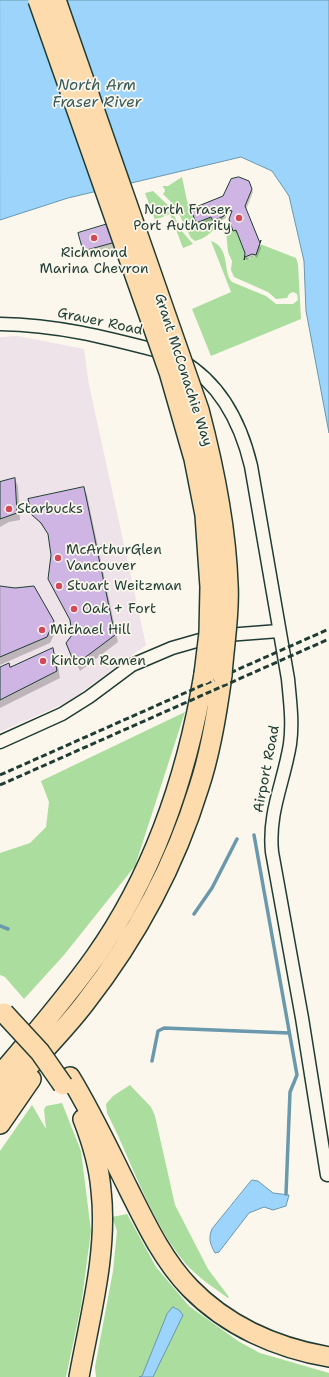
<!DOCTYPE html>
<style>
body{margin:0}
canvas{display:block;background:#fbf7ec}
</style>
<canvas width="329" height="1377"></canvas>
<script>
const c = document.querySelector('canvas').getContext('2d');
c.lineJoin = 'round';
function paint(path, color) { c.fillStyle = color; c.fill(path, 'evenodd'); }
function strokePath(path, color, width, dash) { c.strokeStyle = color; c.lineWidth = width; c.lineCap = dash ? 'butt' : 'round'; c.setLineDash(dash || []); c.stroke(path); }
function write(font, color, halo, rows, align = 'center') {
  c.font = font + ' "Shantell Sans",sans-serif'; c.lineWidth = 3.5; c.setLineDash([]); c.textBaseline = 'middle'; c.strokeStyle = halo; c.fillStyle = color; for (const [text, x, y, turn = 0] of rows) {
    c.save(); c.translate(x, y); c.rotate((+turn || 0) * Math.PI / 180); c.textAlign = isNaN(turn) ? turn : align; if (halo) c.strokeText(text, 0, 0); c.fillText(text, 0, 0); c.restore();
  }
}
paint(new Path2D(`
 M 18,336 L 84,349 L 89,385 L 146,645 L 68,702 L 0,732 L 0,337 Z`), '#eee3e9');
paint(new Path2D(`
 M 182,177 L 187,201 L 196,223 L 211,217 L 213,221 L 224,216 C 217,227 208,238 195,241 L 191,238 L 175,206 L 163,194 L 165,191 L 164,188 L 162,186 L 168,186 Z
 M 153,191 L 171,208 L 180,229 L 193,244 L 183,248 L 170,214 L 155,220 L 145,193 Z
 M 229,219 L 233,231 L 236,230 L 245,253 L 243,260 L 245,257 L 250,259 L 252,256 L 255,257 L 260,244 L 296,258 L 298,264 L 301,319 L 211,356 L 192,309 L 231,292 L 211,241 C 231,248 222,272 232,282 L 266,296 L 276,304 L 293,304 L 298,300 L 297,294 L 293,292 L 289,294 L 287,298 L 276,299 L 268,292 L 234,277 L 231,270 L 232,261 L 228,252 L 226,232 Z
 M 185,712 L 135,866 L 64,955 L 24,999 L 5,977 L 0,975 L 0,853 L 30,843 L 46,827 L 49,802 L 41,781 Z
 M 130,1085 L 151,1107 L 155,1116 L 175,1205 L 208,1269 L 229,1297 L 228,1298 C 213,1287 197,1277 185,1263 C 150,1220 132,1162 107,1113 L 106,1104 L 113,1096 Z
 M 62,1103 L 81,1151 L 91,1231 L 81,1306 L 66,1377 L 0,1377 L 0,1151 L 32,1105 L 46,1129 L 44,1110 L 46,1106 Z
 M 127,1214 L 156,1267 L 189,1306 L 238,1341 L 260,1353 L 329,1373 L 329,1377 L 96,1377 L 95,1367 L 113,1271 L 117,1231 L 112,1217 Z`), '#abdd9e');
const water = new Path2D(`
 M 0,0 L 329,0 L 329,433 L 306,311 L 304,261 L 289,196 L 272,171 L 241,157 L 68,198 L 0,220 Z
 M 252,1180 L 258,1181 L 273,1193 L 289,1195 L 286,1206 L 273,1210 L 264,1207 L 249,1213 L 219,1252 L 215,1253 C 210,1244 208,1238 212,1229 Z
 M 173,1307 L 179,1310 L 183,1315 L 153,1377 L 139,1377 L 142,1376 L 167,1314 Z`);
paint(water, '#9cd4fc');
strokePath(water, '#6a98ac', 1);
paint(new Path2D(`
 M 249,182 L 253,192 L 246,210 L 261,248 L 257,258 L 254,256 L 246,260 L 245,257 L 246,253 L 238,232 L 236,233 L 234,230 L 233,213 L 229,211 L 225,219 L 215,223 L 213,220 L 199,226 L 192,210 L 224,197 Z
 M 111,225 L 119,248 L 87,257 L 79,234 Z
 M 15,479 L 18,486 L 20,520 L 9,522 L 0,527 L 0,483 Z
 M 83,488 L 87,495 L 118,642 L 80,671 L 67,643 L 73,635 L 71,620 L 52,555 L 49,534 L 33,514 Z
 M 0,587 L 15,589 L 33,587 L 57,629 L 50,643 L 0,665 Z
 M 53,649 L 56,656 L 60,678 L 0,708 L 0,668 L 10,668 Z`), '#0003');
strokePath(new Path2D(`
 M 254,835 L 297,1075 L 290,1092 L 286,1194
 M 194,914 L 212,888 L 237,839
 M 0,926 L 8,929
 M 152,1061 L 158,1031 L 164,1028 L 289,1033`), '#6a98ac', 3.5);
const building = new Path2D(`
 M 239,177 L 249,181 L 252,189 L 245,206 L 260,243 L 261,240 L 256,255 L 252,254 L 245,257 L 244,260 L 245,253 L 236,230 L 233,231 L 229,219 L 232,211 L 227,209 L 224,216 L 213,221 L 211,217 L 196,223 L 190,207 L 191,209 L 223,196 L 231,179 Z
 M 111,223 L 116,242 L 83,251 L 78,233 Z
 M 15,478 L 17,513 L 0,519 L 0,482 Z
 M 84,487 L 115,635 L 75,665 L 66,643 L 72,635 L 70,620 L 48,579 L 51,555 L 48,534 L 41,523 L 32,515 L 28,499 Z
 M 0,586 L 15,588 L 34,586 L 54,621 L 47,637 L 0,657 Z
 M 53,648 L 57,671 L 0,700 L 0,667 L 9,663 L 10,667 Z`);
paint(building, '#ceb5e3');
strokePath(building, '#1f3d34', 1);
const minor = new Path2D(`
 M 0,324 C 60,325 108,338 166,353
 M 182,361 C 221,384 241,424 251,466 L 288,679 C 290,701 293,722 290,744 C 284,782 268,812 272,852 L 302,1018 L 327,1175
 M 0,742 L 62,714 L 89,697 L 132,665 L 172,648 L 214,636 L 279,631`);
const primary = new Path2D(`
 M 0,1075 C 33,1036 66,998 95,957 C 155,872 187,776 204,674
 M 70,1077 C 92,1113 110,1152 129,1190 C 146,1224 163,1260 190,1288 C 227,1326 277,1348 329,1357
 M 0,1098 C 28,1066 59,1037 85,1003 C 135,939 175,865 199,787 C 211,751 217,713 222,675
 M 0,1124 L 31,1079
 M 79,1377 C 90,1316 108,1252 101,1190 C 99,1165 92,1142 83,1119`);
strokePath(minor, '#1f3d34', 15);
strokePath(primary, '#1f3d34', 22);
strokePath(minor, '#fbf7ec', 12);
strokePath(primary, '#fedbac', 19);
strokePath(new Path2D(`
 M 0,775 L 329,629
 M 0,785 L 329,639`), '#1f3d34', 3, [6, 3]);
const primaryBridge = new Path2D(`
 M 38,0 L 169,372 L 194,459 L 205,515 L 210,587 L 209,633 L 204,674
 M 56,0 L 199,410 C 214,467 226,525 228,584 C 230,613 224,645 222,675
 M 4,1013 L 40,1052 L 63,1085`);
strokePath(primaryBridge, '#1f3d34', 22, []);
strokePath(primaryBridge, '#fedbac', 19);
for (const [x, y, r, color] of [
 [239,218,4,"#d1495b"],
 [94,238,4,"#d1495b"],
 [9,509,4,"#d1495b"],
 [58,558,4,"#d1495b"],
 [59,586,4,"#d1495b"],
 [74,609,4,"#d1495b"],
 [42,630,4,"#d1495b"],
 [43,661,4,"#d1495b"]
]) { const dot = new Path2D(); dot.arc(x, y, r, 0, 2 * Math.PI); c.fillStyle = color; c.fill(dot); strokePath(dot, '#fbf7ec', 1.5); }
write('14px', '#1f3d34', '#fbf7ec', [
 ["North Fraser",231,210,"right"],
 ["Port Authority",231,226,"right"],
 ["Richmond",94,253,"center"],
 ["Marina Chevron",94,269,"center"],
 ["Starbucks",17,509],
 ["McArthurGlen",66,550],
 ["Vancouver",66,566],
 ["Stuart Weitzman",67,586],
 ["Oak + Fort",82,609],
 ["Michael Hill",50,630],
 ["Kinton Ramen",51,661]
], 'left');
write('14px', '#1f3d34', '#fbf7ec', [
 ["Grauer Road",100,322,12],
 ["Grant McConachie Way",183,370,72],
 ["Airport Road",267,769,-79]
]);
write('italic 15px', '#385b5c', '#fbf7ec', [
 ["North Arm",97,86],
 ["Fraser River",97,103]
]);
</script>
